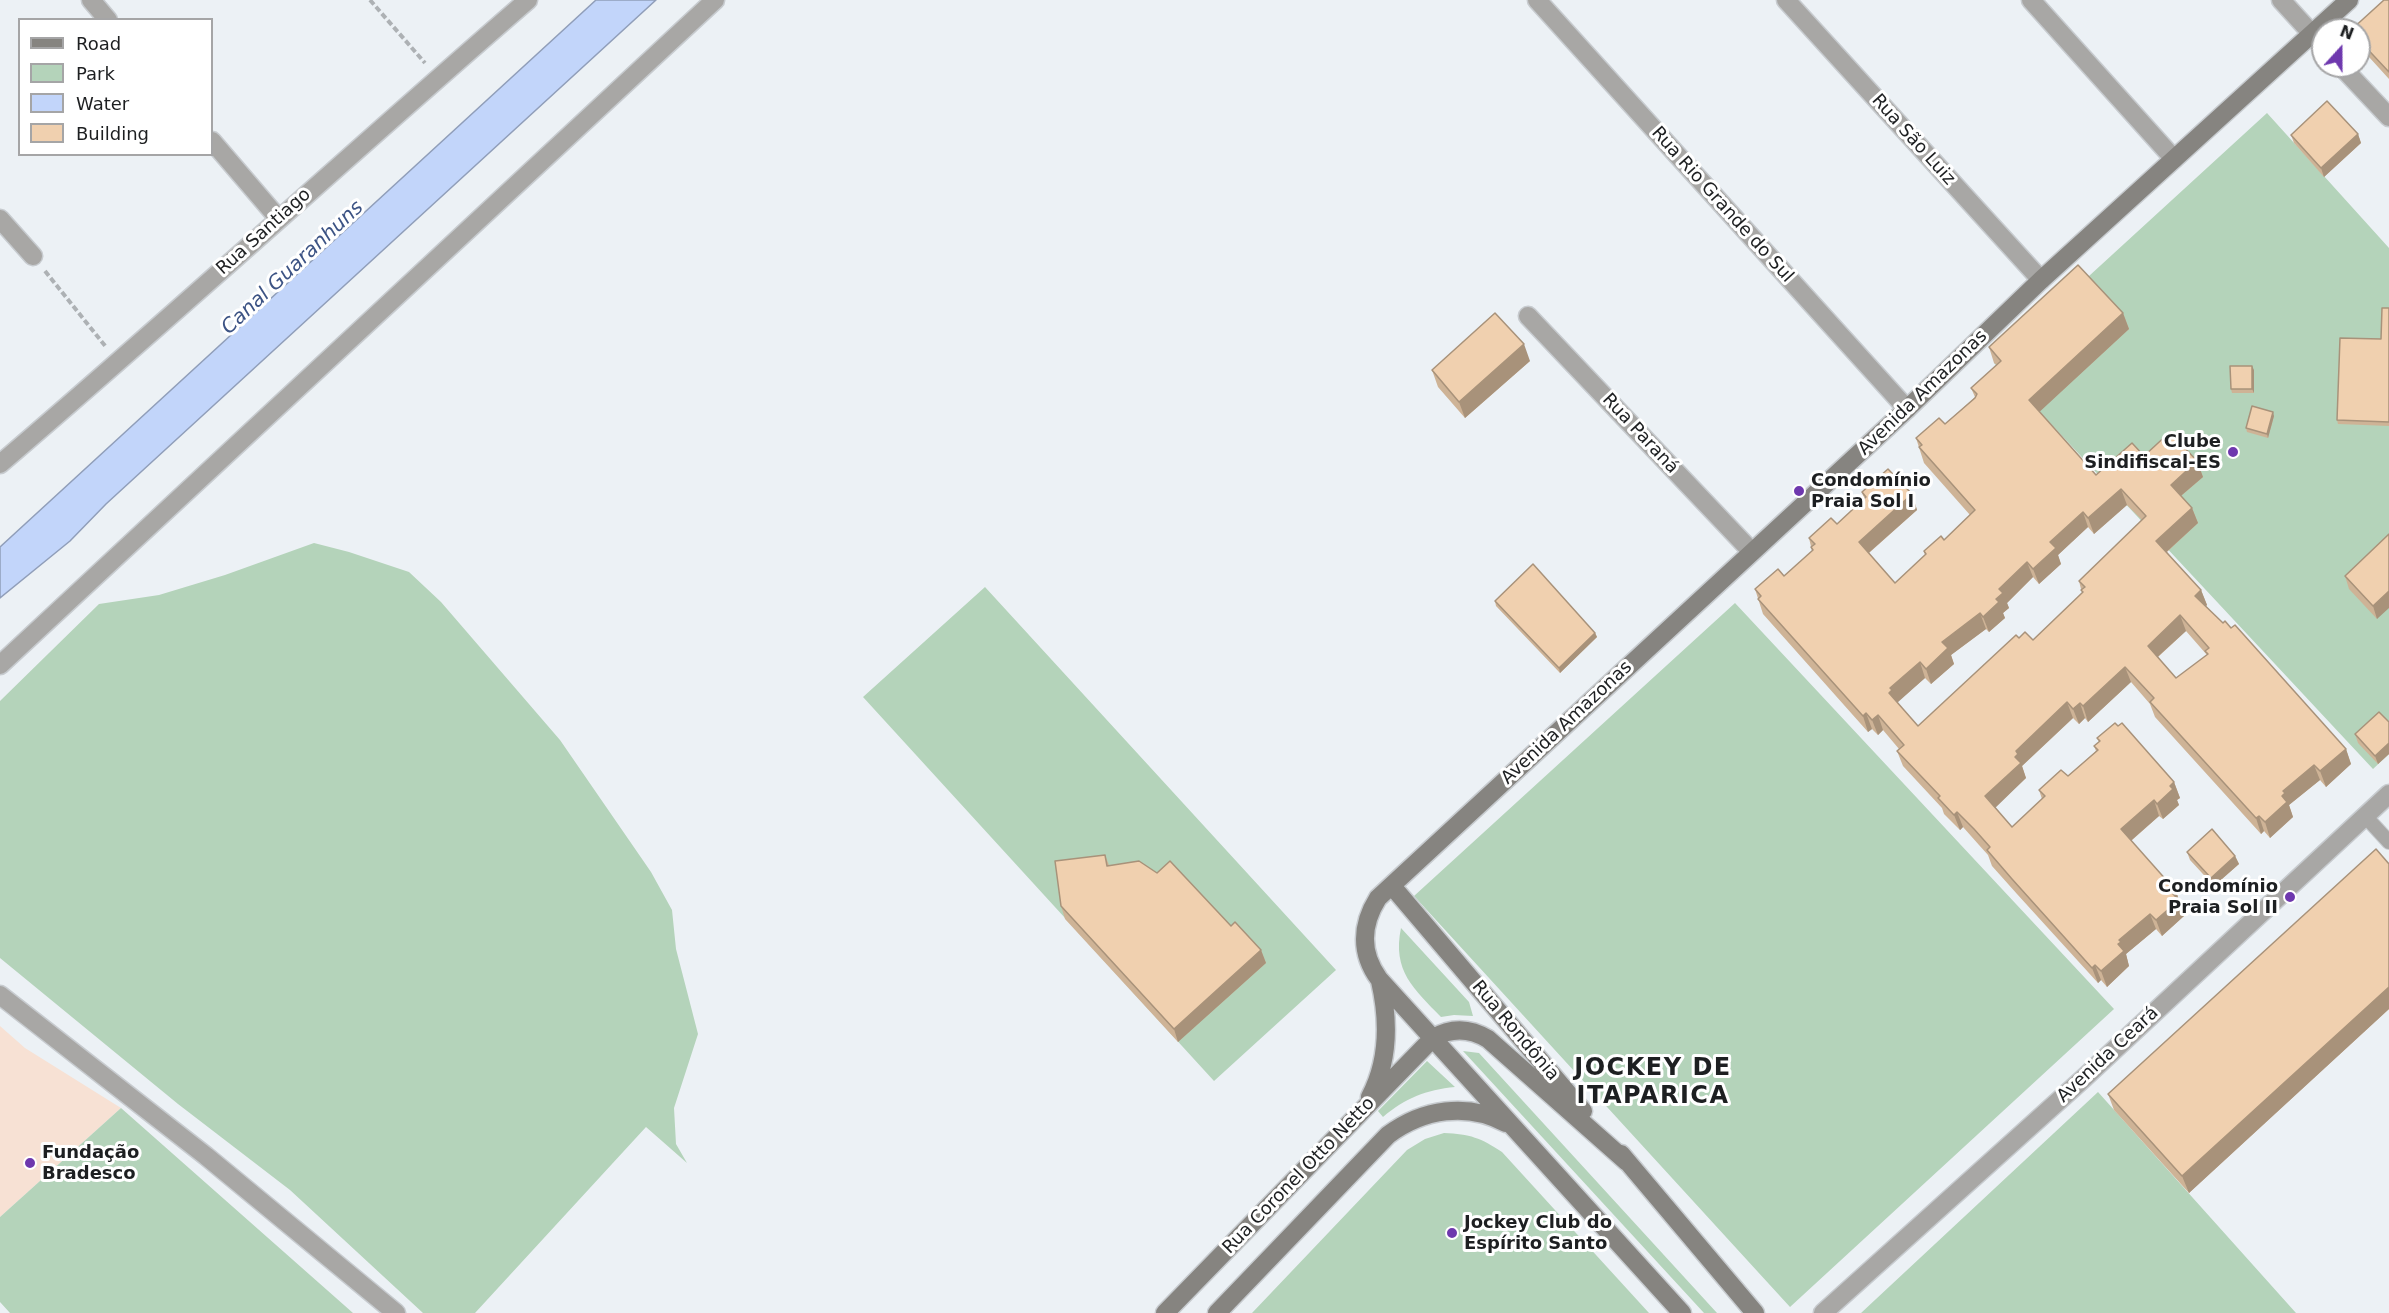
<!DOCTYPE html>
<meta charset="utf-8">
<style>
body{margin:0}
#map{position:relative;width:2389px;height:1313px;overflow:hidden;background:#ecf1f5;font-family:"DejaVu Sans",sans-serif}
canvas{display:block}
.legend{position:absolute;left:18px;top:18px;width:195px;height:138px;box-sizing:border-box;background:#fff;border:2px solid #a5a5a6;margin:0;padding:8px 10px;list-style:none;font-size:18px;color:#1d1f21}
.legend li{display:flex;align-items:center;gap:12px;height:30px}
.legend b{width:30px;border:2px solid #a5a5a6}
.north{position:absolute;left:2311px;top:18px;width:60px;height:60px;box-sizing:border-box;background:#fff;border:2px solid #a5a5a6;border-radius:50%;rotate:21deg;font-size:16px;font-weight:700;line-height:24px;text-align:center;color:#1d1f21}
.north::after{content:'';display:block;margin:auto;width:21px;height:27px;background:#6e38ae;clip-path:polygon(50% 0,100% 100%,50% 72%,0 100%)}
</style>
<div id="map">
<canvas width="2389" height="1313"></canvas>
<ul class="legend">
<li><b style="height:8px;background:#868480"></b>Road</li>
<li><b style="height:16px;background:#b4d3ba"></b>Park</li>
<li><b style="height:16px;background:#c2d5fa"></b>Water</li>
<li><b style="height:16px;background:#f0d0af"></b>Building</li>
</ul>
<div class="north">N</div>
</div>
<script>
const c = document.querySelector('canvas').getContext('2d');
c.lineJoin = 'round';
function paint(path, color) { c.fillStyle = color; c.fill(path, 'evenodd'); }
function strokePath(path, color, width, dash) { c.strokeStyle = color; c.lineWidth = width; c.lineCap = dash ? 'butt' : 'round'; c.setLineDash(dash || []); c.stroke(path); }
function write(font, color, halo, rows, align = 'center') {
  c.font = font + ' "DejaVu Sans",sans-serif'; c.lineWidth = 6; c.setLineDash([]); c.textBaseline = 'middle'; c.strokeStyle = halo; c.fillStyle = color; for (const [text, x, y, turn = 0] of rows) {
    c.save(); c.translate(x, y); c.rotate((+turn || 0) * Math.PI / 180); c.textAlign = isNaN(turn) ? turn : align; if (halo) c.strokeText(text, 0, 0); c.fillText(text, 0, 0); c.restore();
  }
}
paint(new Path2D(`
 M 0,1026 L 25,1048 L 121,1108 L 0,1217 Z`), '#f7e1d4');
paint(new Path2D(`
 M 2267,113 L 2389,248 L 2389,754 L 2373,769 L 1994,363 Z
 M 314,543 L 349,552 L 409,572 L 441,602 L 560,740 L 651,872 L 672,910 L 676,949 L 698,1034 L 674,1108 L 676,1144 L 687,1163 L 646,1127 L 475,1313 L 423,1313 L 290,1190 L 178,1104 L 0,958 L 0,701 L 99,604 L 159,595 L 225,575 Z
 M 985,587 L 1336,970 L 1214,1081 L 863,697 Z
 M 1735,603 L 2114,1009 L 1790,1307 L 1414,896 Z
 M 1401,928 L 1469,1002 L 1473,1016 L 1454,1015 L 1441,1017 C 1414,989 1392,971 1401,928 Z
 M 1463,1051 L 1479,1053 L 1717,1313 L 1704,1313 Z
 M 1427,1061 L 1455,1087 C 1426,1090 1405,1098 1383,1117 L 1378,1111 Z
 M 2098,1092 L 2296,1313 L 1861,1313 Z
 M 121,1108 L 353,1313 L 10,1313 L 0,1302 L 0,1217 Z
 M 1444,1133 C 1470,1134 1481,1138 1502,1152 L 1649,1313 L 1252,1313 L 1407,1150 L 1425,1139 Z`), '#b4d3ba');
const water = new Path2D(`
 M 596,0 L 656,0 L 106,504 L 70,541 L 0,598 L 0,547 Z`);
paint(water, '#c2d5fa');
strokePath(water, '#909eb9', 1.5);
const lane = new Path2D(`
 M 2365,816 L 2389,842`);
const street = new Path2D(`
 M 91,0 L 108,20
 M 1537,0 L 1907,409
 M 1786,0 L 2041,280
 M 2031,0 L 2174,159
 M 2281,0 L 2323,46
 M 2341,66 L 2389,117
 M 212,141 L 278,218
 M 0,219 L 33,256
 M 1528,316 L 1752,552
 M 0,464 C 178,312 351,153 528,0
 M 0,665 L 715,0
 M 0,995 L 206,1156 L 396,1313
 M 1823,1313 L 2084,1078 L 2389,794`);
const secondary = new Path2D(`
 M 1392,886 L 1583,1111
 M 1370,1097 C 1389,1061 1389,1020 1380,981
 M 1621,1154 L 1755,1313
 M 1165,1313 L 1433,1038 C 1452,1027 1470,1028 1488,1039 L 1627,1162
 M 1217,1313 L 1388,1135 C 1423,1109 1467,1102 1506,1123
 M 1682,1313 L 1379,979 C 1360,953 1361,925 1378,898 L 1907,409 L 2041,280 L 2349,0`);
strokePath(lane, '#c7cbcf', 16);
strokePath(street, '#c7cbcf', 21);
strokePath(secondary, '#c7cbcf', 21);
strokePath(new Path2D(`
 M 370,0 L 425,63
 M 45,271 L 106,347`), '#adb1b4', 4, [6, 3]);
strokePath(lane, '#a8a7a5', 14);
strokePath(street, '#a8a7a5', 18);
strokePath(secondary, '#868480', 18);
paint(new Path2D(`
 M 2389,0 L 2389,79 L 2359,46 L 2359,30 Z
 M 2358,134 L 2361,143 L 2324,177 L 2294,143 L 2291,135 Z
 M 2389,308 L 2389,426 L 2338,424 L 2337,420 L 2381,339 Z
 M 2123,313 L 2129,329 L 2039,412 L 2096,475 L 2144,456 L 2197,461 L 2203,477 L 2181,496 L 2192,508 L 2198,523 L 2167,552 L 2201,590 L 2207,605 L 2206,606 L 2346,749 L 2351,764 L 2326,787 L 2320,780 L 2289,805 L 2293,817 L 2270,838 L 2264,831 L 2261,834 L 2155,717 L 2150,704 L 2131,682 L 2088,722 L 2085,718 L 2079,724 L 2073,718 L 2022,766 L 2026,778 L 1995,807 L 2012,827 L 2042,799 L 2039,790 L 2068,776 L 2096,751 L 2094,746 L 2099,742 L 2097,738 L 2174,782 L 2180,798 L 2177,800 L 2179,805 L 2163,819 L 2159,816 L 2131,841 L 2176,891 L 2184,916 L 2162,936 L 2156,929 L 2126,954 L 2129,966 L 2107,987 L 2101,980 L 2098,983 L 2017,894 L 1992,866 L 1988,855 L 1979,845 L 1963,827 L 1960,830 L 1944,814 L 1942,808 L 1903,766 L 1897,751 L 1899,749 L 1883,730 L 1878,735 L 1872,729 L 1868,732 L 1763,614 L 1755,589 L 1784,576 L 1812,551 L 1809,538 L 1837,524 L 1864,499 L 1862,492 L 1912,494 L 1917,510 L 1869,553 L 1895,583 L 1925,555 L 1924,551 L 1944,540 L 1970,515 L 1924,463 L 1916,438 L 1945,424 L 1975,397 L 1971,388 L 1997,365 L 1994,363 L 1989,347 ZM 2127,505 L 2142,520 L 2079,581 L 2082,593 L 2033,640 L 2019,638 L 1918,726 L 1897,702 L 1925,678 L 1931,684 L 1954,664 L 1951,655 L 1986,629 L 1989,632 L 2005,618 L 2003,613 L 2009,608 L 2007,603 L 2033,577 L 2039,584 L 2061,564 L 2058,555 L 2088,527 L 2094,534 ZM 2186,631 L 2207,655 L 2176,678 L 2158,657 Z
 M 1530,361 L 1465,418 L 1438,387 L 1432,370 Z
 M 2254,370 L 2254,393 L 2232,393 L 2231,389 Z
 M 2274,416 L 2268,438 L 2247,432 L 2246,428 Z
 M 2389,534 L 2377,619 L 2349,589 L 2345,576 Z
 M 1495,601 L 1595,633 L 1597,637 L 1560,673 L 1496,606 Z
 M 2389,722 L 2389,754 L 2378,764 L 2358,743 L 2355,734 Z
 M 2187,852 L 2235,856 L 2239,864 L 2214,886 L 2190,860 Z
 M 1105,855 L 1109,865 L 1261,950 L 1266,963 L 1178,1042 L 1065,919 L 1061,906 Z
 M 2389,864 L 2389,1009 L 2189,1193 L 2114,1110 L 2108,1094 Z`), '#ceb396');
paint(new Path2D(`
 M 2358,134 L 2361,143 L 2324,177 L 2321,168 Z
 M 2123,313 L 2129,329 L 2035,416 L 2029,400 Z
 M 1524,344 L 1530,361 L 1465,418 L 1459,402 Z
 M 2252,366 L 2254,370 L 2254,393 L 2252,389 Z
 M 2273,412 L 2274,416 L 2268,438 L 2267,434 Z
 M 2197,461 L 2203,477 L 2176,500 L 2171,485 Z
 M 2121,489 L 2127,505 L 2094,534 L 2088,518 Z
 M 1912,494 L 1917,510 L 1864,557 L 1859,542 Z
 M 2192,508 L 2198,523 L 2162,556 L 2156,541 Z
 M 2083,512 L 2088,527 L 2058,555 L 2061,564 L 2039,584 L 2033,569 L 2050,542 Z
 M 2027,562 L 2033,577 L 2007,603 L 2009,608 L 2003,613 L 2005,618 L 1989,632 L 1983,617 L 1996,599 L 1999,589 Z
 M 2201,590 L 2207,605 L 2201,611 L 2195,596 Z
 M 2389,591 L 2389,608 L 2377,619 L 2373,606 Z
 M 1980,613 L 1986,629 L 1951,655 L 1954,664 L 1931,684 L 1926,669 L 1942,642 Z
 M 2180,615 L 2186,631 L 2153,661 L 2148,646 Z
 M 1595,633 L 1597,637 L 1560,673 L 1559,668 Z
 M 1920,662 L 1925,678 L 1897,703 L 1889,693 L 1890,688 Z
 M 2125,667 L 2131,682 L 2088,722 L 2083,706 Z
 M 2067,702 L 2073,718 L 2022,766 L 2026,778 L 1991,812 L 1985,796 L 2015,757 L 2016,751 Z
 M 2080,703 L 2085,718 L 2079,724 L 2073,709 Z
 M 1866,713 L 1872,729 L 1868,732 L 1863,716 Z
 M 1878,715 L 1883,730 L 1878,735 L 1872,720 Z
 M 2389,743 L 2389,754 L 2378,764 L 2375,756 Z
 M 2346,749 L 2351,764 L 2326,787 L 2320,771 Z
 M 2314,765 L 2320,780 L 2289,805 L 2293,817 L 2270,838 L 2265,822 L 2283,791 Z
 M 2174,782 L 2180,798 L 2177,800 L 2179,805 L 2163,819 L 2157,804 L 2170,786 Z
 M 2154,800 L 2159,816 L 2126,845 L 2121,829 Z
 M 1957,812 L 1963,827 L 1960,830 L 1954,815 Z
 M 2259,816 L 2264,831 L 2261,834 L 2256,818 Z
 M 2235,856 L 2239,864 L 2214,886 L 2211,878 Z
 M 2176,891 L 2184,916 L 2162,936 L 2156,920 L 2173,894 Z
 M 2150,914 L 2156,929 L 2126,954 L 2129,966 L 2107,987 L 2101,971 L 2118,944 L 2119,940 Z
 M 1261,950 L 1266,963 L 1178,1042 L 1174,1029 Z
 M 2095,965 L 2101,980 L 2098,983 L 2092,968 Z
 M 2389,987 L 2389,1009 L 2189,1193 L 2182,1176 Z`), '#a8927a');
const building = new Path2D(`
 M 2384,0 L 2389,0 L 2389,72 L 2359,40 L 2359,30 L 2351,30 Z
 M 2327,101 L 2358,134 L 2321,168 L 2291,135 Z
 M 2078,265 L 2123,313 L 2029,400 L 2096,475 L 2132,443 L 2144,456 L 2170,432 L 2197,461 L 2171,485 L 2192,508 L 2156,541 L 2201,590 L 2195,596 L 2223,623 L 2225,621 L 2231,628 L 2235,625 L 2346,749 L 2320,771 L 2314,765 L 2283,791 L 2285,793 L 2282,796 L 2287,802 L 2265,822 L 2259,816 L 2256,818 L 2150,702 L 2154,698 L 2125,667 L 2083,706 L 2080,703 L 2073,709 L 2067,702 L 2016,751 L 2018,754 L 2015,757 L 2021,763 L 1985,796 L 2012,827 L 2045,796 L 2039,790 L 2061,770 L 2068,776 L 2098,750 L 2094,746 L 2100,741 L 2097,738 L 2115,723 L 2118,726 L 2122,723 L 2174,782 L 2170,786 L 2173,789 L 2157,804 L 2154,800 L 2121,829 L 2176,891 L 2173,894 L 2179,900 L 2156,920 L 2150,914 L 2119,940 L 2121,942 L 2118,944 L 2124,951 L 2101,971 L 2095,965 L 2092,968 L 2012,879 L 1987,850 L 1990,847 L 1974,829 L 1957,812 L 1954,815 L 1938,798 L 1940,796 L 1897,751 L 1904,745 L 1878,715 L 1872,720 L 1866,713 L 1863,716 L 1758,599 L 1761,596 L 1755,589 L 1778,569 L 1784,576 L 1813,550 L 1811,547 L 1815,544 L 1809,538 L 1831,518 L 1837,524 L 1866,497 L 1862,492 L 1888,469 L 1912,494 L 1859,542 L 1895,583 L 1926,554 L 1924,551 L 1941,536 L 1944,540 L 1975,510 L 1919,447 L 1922,445 L 1916,438 L 1939,418 L 1945,424 L 1975,398 L 1977,394 L 1971,388 L 2001,361 L 1989,347 ZM 2121,489 L 2146,516 L 2079,581 L 2085,587 L 2081,590 L 2083,592 L 2033,640 L 2025,632 L 2019,638 L 2016,635 L 1918,726 L 1889,693 L 1892,690 L 1890,688 L 1920,662 L 1926,669 L 1948,648 L 1942,642 L 1980,613 L 1983,617 L 1999,602 L 1996,599 L 2003,593 L 1999,589 L 2027,562 L 2033,569 L 2056,548 L 2050,542 L 2083,512 L 2088,518 ZM 2180,615 L 2209,648 L 2205,651 L 2208,654 L 2176,678 L 2148,646 Z
 M 2382,308 L 2389,308 L 2389,422 L 2337,420 L 2340,338 L 2381,339 Z
 M 1495,313 L 1524,344 L 1459,402 L 1432,370 Z
 M 2230,366 L 2252,366 L 2252,389 L 2231,389 Z
 M 2252,406 L 2273,412 L 2267,434 L 2246,428 Z
 M 2389,534 L 2389,591 L 2373,606 L 2345,576 Z
 M 1533,564 L 1595,633 L 1559,668 L 1495,601 Z
 M 2379,712 L 2389,722 L 2389,743 L 2375,756 L 2355,734 Z
 M 2212,829 L 2235,856 L 2211,878 L 2187,852 Z
 M 2376,849 L 2389,864 L 2389,987 L 2182,1176 L 2108,1094 Z
 M 1105,855 L 1107,866 L 1139,861 L 1157,873 L 1170,861 L 1231,926 L 1235,922 L 1261,950 L 1174,1029 L 1061,906 L 1055,861 Z`);
paint(building, '#f0d0af');
strokePath(building, '#a8927a', 1.5);
for (const [x, y, r, color] of [
 [2233,452,6,"#6e38ae"],
 [1799,491,6,"#6e38ae"],
 [2290,897,6,"#6e38ae"],
 [30,1163,6,"#6e38ae"],
 [1452,1233,6,"#6e38ae"]
]) { const dot = new Path2D(); dot.arc(x, y, r, 0, 2 * Math.PI); c.fillStyle = color; c.fill(dot); strokePath(dot, '#fff', 2); }
write('18px', '#1d1f21', '#fff', [
 ["Rua São Luiz",1913,140,48],
 ["Rua Rio Grande do Sul",1722,205,48],
 ["Rua Santiago",264,232,-42],
 ["Avenida Amazonas",1923,393,-44],
 ["Rua Paraná",1640,434,47],
 ["Avenida Amazonas",1567,723,-43],
 ["Rua Rondônia",1515,1031,50],
 ["Avenida Ceará",2108,1055,-43],
 ["Rua Coronel Otto Netto",1299,1176,-46]
]);
write('bold 18px', '#1d1f21', '#fff', [
 ["Clube",2221,442,"right"],
 ["Sindifiscal-ES",2221,463,"right"],
 ["Condomínio",1811,481],
 ["Praia Sol I",1811,502],
 ["Condomínio",2278,887,"right"],
 ["Praia Sol II",2278,908,"right"],
 ["Fundação",42,1153],
 ["Bradesco",42,1174],
 ["Jockey Club do",1464,1223],
 ["Espírito Santo",1464,1244]
], 'left');
write('italic 20px', '#3c5384', '#fff', [
 ["Canal Guaranhuns",293,268,-43]
]);
c.letterSpacing = '1.5px';
write('bold 24px', '#1d1f21', '#fff', [
 ["JOCKEY DE",1653,1069],
 ["ITAPARICA",1653,1097]
]);
c.letterSpacing = '0px';
</script>
